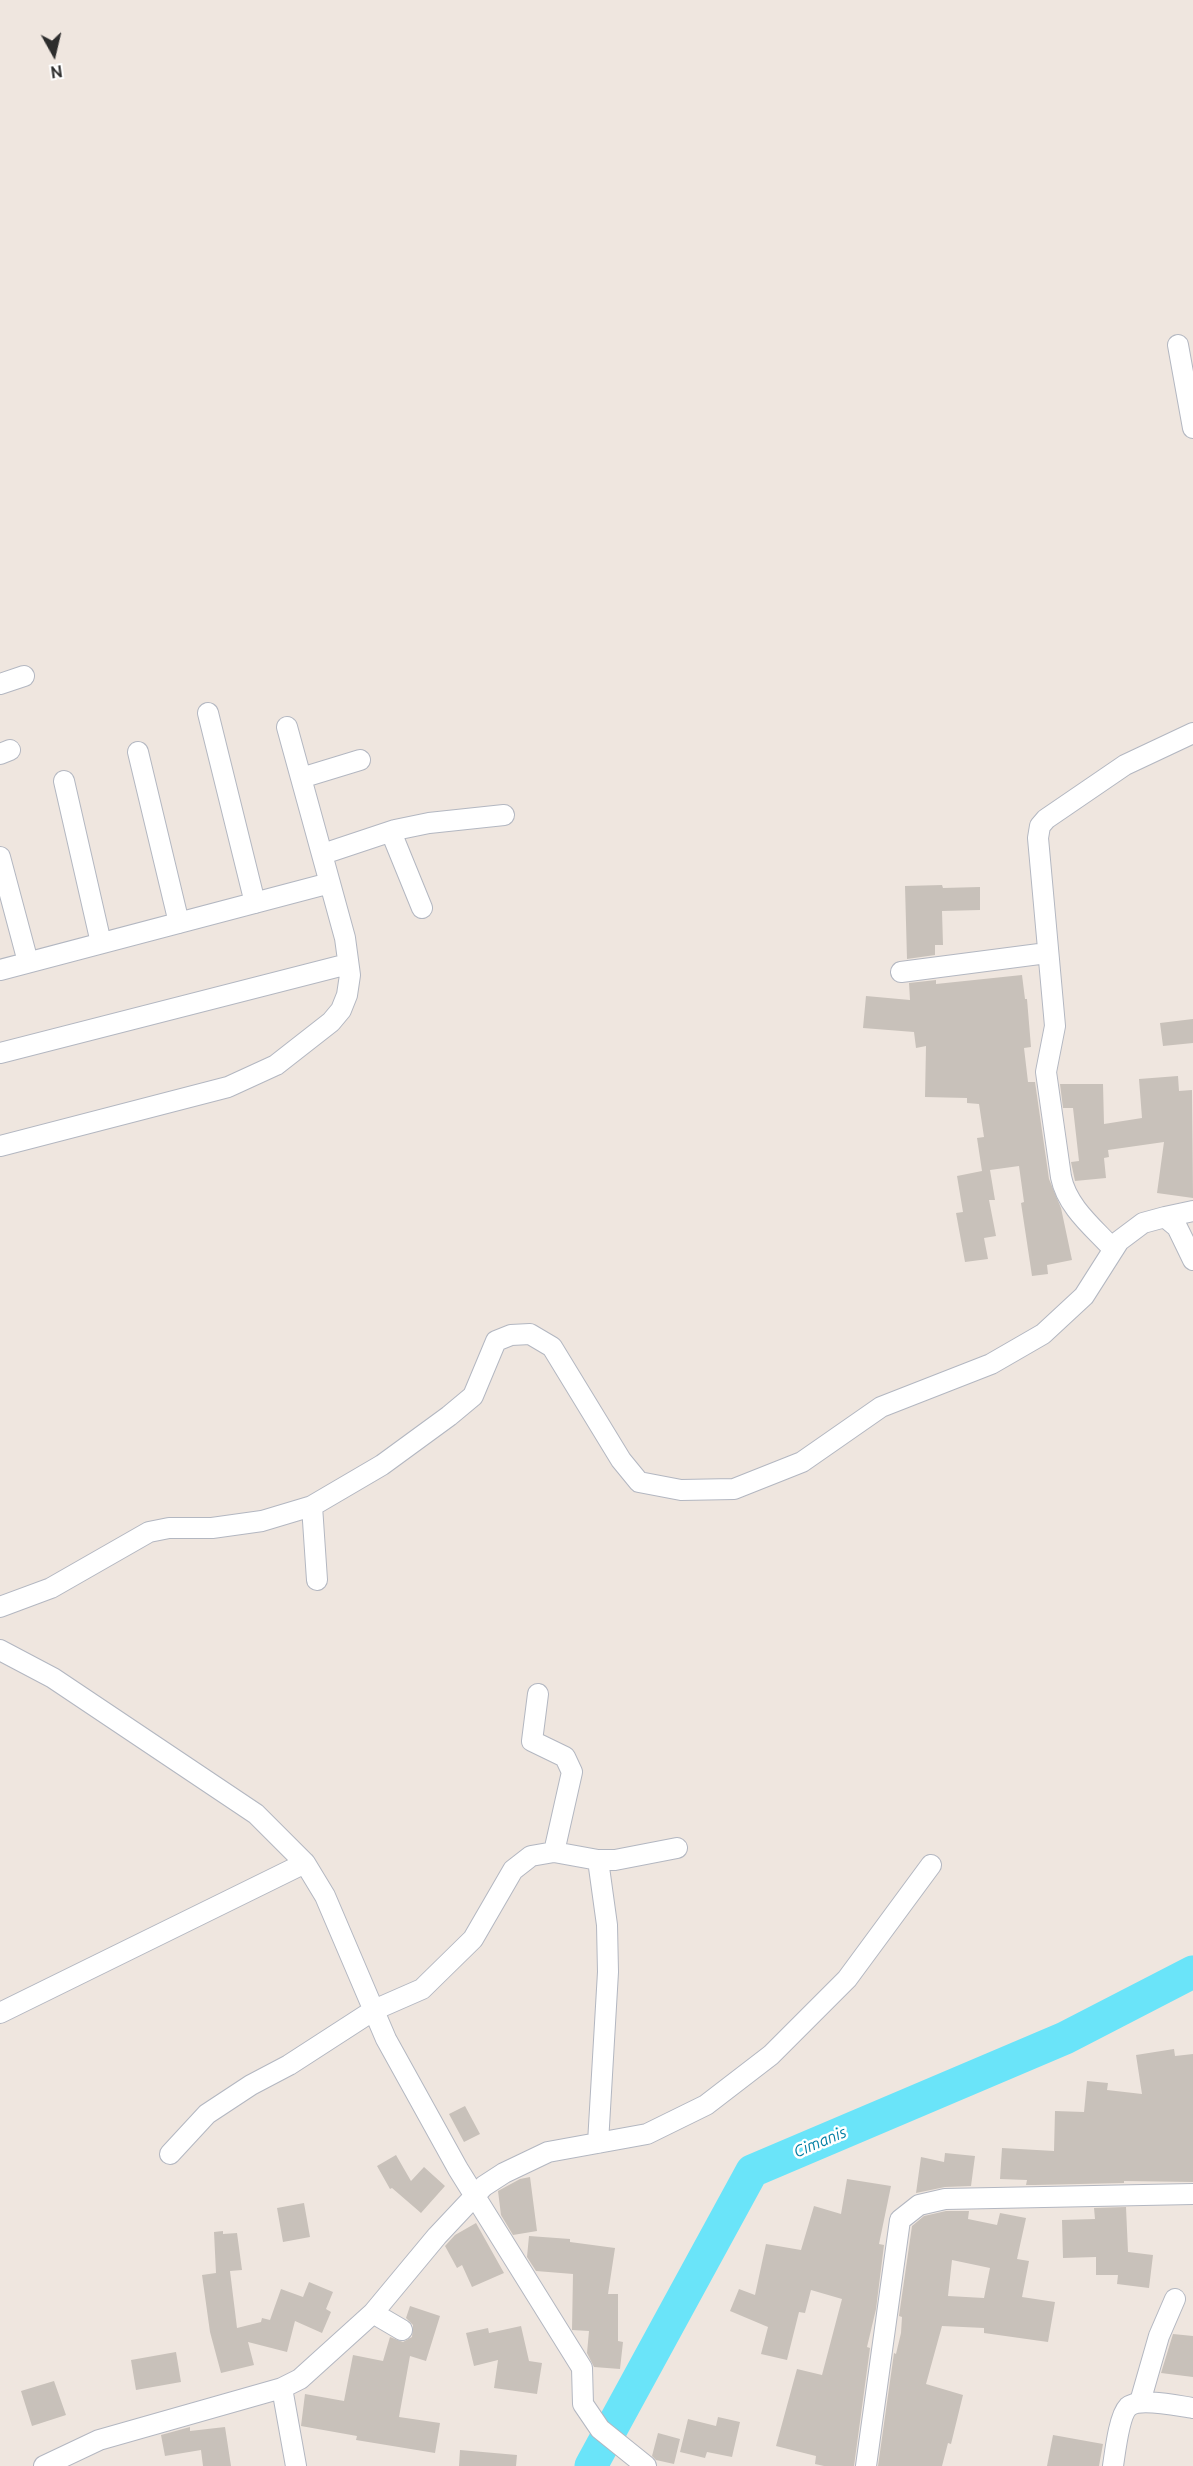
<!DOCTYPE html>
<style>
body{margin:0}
#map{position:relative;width:1193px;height:2466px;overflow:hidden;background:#efe6df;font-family:Ubuntu,sans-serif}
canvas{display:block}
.north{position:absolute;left:24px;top:24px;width:60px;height:60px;-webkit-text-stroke:4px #fff;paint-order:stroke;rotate:172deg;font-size:16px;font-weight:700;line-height:24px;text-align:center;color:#2d2d2d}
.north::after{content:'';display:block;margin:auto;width:21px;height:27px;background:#2d2d2d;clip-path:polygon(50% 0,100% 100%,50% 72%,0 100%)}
</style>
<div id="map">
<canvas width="1193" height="2466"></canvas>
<div class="north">N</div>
</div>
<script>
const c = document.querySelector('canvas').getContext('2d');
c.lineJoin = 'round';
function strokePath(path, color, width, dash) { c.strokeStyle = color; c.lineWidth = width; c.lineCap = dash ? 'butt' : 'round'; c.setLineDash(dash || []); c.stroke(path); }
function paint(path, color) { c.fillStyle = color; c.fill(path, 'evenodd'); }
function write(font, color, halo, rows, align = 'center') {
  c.font = font + ' Ubuntu,sans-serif'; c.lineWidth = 5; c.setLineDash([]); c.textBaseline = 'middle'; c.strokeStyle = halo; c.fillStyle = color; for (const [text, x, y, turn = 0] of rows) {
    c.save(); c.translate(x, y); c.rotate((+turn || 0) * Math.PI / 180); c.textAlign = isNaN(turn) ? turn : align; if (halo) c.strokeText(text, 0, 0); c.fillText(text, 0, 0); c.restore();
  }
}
strokePath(new Path2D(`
 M 591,2466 L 752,2171 L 1065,2038 L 1193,1972`), '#6ae4f9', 33);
paint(new Path2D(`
 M 942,885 L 943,888 L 980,887 L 980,910 L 942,911 L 943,945 L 935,945 L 935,955 L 907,959 L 905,886 Z
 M 1022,975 L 1025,999 L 1027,999 L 1031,1047 L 1024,1048 L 1028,1082 L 1035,1082 L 1049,1179 L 1061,1208 L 1072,1260 L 1047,1265 L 1048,1274 L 1032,1276 L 1021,1203 L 1024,1202 L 1019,1166 L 990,1170 L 995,1200 L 989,1200 L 996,1236 L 984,1238 L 988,1259 L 965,1262 L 956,1213 L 963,1212 L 957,1176 L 982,1171 L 977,1138 L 984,1137 L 979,1104 L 967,1103 L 967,1098 L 925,1097 L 926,1046 L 916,1048 L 914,1032 L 863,1028 L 866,996 L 910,1000 L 909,983 L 936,980 L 936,984 Z
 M 1193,1019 L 1193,1043 L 1163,1046 L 1160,1023 Z
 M 1178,1076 L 1179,1091 L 1192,1090 L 1193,1198 L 1157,1193 L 1164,1142 L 1108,1150 L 1109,1157 L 1104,1158 L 1106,1178 L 1075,1181 L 1071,1162 L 1079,1161 L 1073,1108 L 1063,1108 L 1060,1084 L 1103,1084 L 1104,1124 L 1142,1118 L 1139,1079 Z
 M 1174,2049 L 1175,2056 L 1193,2054 L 1193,2182 L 1124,2181 L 1124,2183 L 1035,2185 L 1026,2185 L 1027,2180 L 1000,2179 L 1002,2148 L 1054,2151 L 1055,2111 L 1084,2112 L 1087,2081 L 1108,2083 L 1107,2090 L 1142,2094 L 1136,2055 Z
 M 465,2106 L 480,2134 L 464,2142 L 449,2114 Z
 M 945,2153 L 975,2156 L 971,2186 L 945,2187 L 916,2193 L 921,2157 L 944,2162 Z
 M 396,2155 L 411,2181 L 424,2167 L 445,2186 L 421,2213 L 392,2188 L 390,2189 L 377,2166 Z
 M 530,2177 L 537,2231 L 513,2235 L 501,2215 L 498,2191 L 520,2179 Z
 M 847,2179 L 891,2186 L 879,2244 L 884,2245 L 876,2309 L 867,2347 L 870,2348 L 854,2466 L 824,2466 L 815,2464 L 816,2456 L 776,2446 L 797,2369 L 822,2375 L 842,2299 L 811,2290 L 805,2313 L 799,2312 L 787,2360 L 761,2354 L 768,2327 L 730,2311 L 739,2289 L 755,2295 L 766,2244 L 801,2250 L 814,2206 L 841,2214 Z
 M 304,2203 L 310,2237 L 283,2242 L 277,2208 Z
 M 1126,2207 L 1128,2252 L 1153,2255 L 1149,2288 L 1117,2284 L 1118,2275 L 1096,2275 L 1096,2257 L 1063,2258 L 1062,2220 L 1095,2219 L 1094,2208 Z
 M 946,2211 L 969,2211 L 968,2219 L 997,2225 L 1000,2213 L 1026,2218 L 1017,2259 L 1029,2261 L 1022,2297 L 1055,2302 L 1048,2342 L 984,2333 L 984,2328 L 942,2326 L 926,2384 L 963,2395 L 951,2444 L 948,2443 L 942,2466 L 878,2466 L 894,2353 L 896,2354 L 901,2333 L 902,2317 L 899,2316 L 912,2226 L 924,2216 ZM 952,2260 L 990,2268 L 984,2298 L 948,2296 Z
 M 476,2223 L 504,2273 L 472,2287 L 462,2265 L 457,2268 L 445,2246 L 455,2235 Z
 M 223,2231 L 223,2234 L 237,2233 L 242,2270 L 230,2271 L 237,2328 L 261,2322 L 262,2318 L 270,2320 L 281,2289 L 303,2297 L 309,2282 L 333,2292 L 326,2309 L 331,2312 L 322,2333 L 295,2321 L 287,2352 L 248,2342 L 254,2365 L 221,2373 L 210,2332 L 202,2275 L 216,2273 L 214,2232 Z
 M 529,2236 L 570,2239 L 570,2242 L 615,2248 L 608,2294 L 618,2294 L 618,2341 L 623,2342 L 620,2369 L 594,2367 L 587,2353 L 589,2331 L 572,2330 L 573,2274 L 536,2271 L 527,2257 Z
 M 410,2306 L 440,2316 L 426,2361 L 410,2356 L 399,2417 L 440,2423 L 435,2453 L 356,2440 L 357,2436 L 301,2426 L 305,2394 L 344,2401 L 353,2355 L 383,2361 L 390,2337 L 403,2342 L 412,2337 L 413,2325 L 406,2318 Z
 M 521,2326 L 529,2361 L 542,2363 L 537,2394 L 494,2388 L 498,2360 L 474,2366 L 466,2333 L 488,2328 L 489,2333 Z
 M 1173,2334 L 1193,2336 L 1193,2377 L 1161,2373 Z
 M 176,2352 L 181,2382 L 136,2390 L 131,2360 Z
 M 54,2381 L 66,2415 L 32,2426 L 21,2391 Z
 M 718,2417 L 740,2422 L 732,2457 L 707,2452 L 705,2458 L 680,2452 L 688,2419 L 716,2426 Z
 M 190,2427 L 190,2431 L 225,2427 L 231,2466 L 203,2466 L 201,2450 L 165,2456 L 161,2435 Z
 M 658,2433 L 680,2439 L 674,2464 L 656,2460 L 652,2456 Z
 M 1053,2435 L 1103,2444 L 1099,2466 L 1047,2466 Z
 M 460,2450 L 517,2455 L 516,2466 L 459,2466 Z`), '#c8c1ba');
const minor = new Path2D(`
 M 1178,345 L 1193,428
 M 0,684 L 24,676
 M 208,713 L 255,903
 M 138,752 L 179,923
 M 0,754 L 10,750
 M 301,778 L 360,760
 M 64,781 L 101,943
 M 391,832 L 422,908
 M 323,854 L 395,830 L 429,823 L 504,815
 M 0,857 L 28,962
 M 0,970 L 330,883
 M 901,972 L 1047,953
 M 0,1053 L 348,964
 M 0,1146 L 228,1087 L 276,1065 L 331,1022 L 341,1010 L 347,995 L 350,975 L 345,938 L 287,727
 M 1165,1217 L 1193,1211
 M 1113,1249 C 1094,1228 1067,1207 1061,1177 L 1046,1072 L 1055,1026 L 1038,838 L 1040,826 L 1046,819 L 1125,765 L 1193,733
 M 312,1506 L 317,1580
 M 0,1607 L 51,1588 L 149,1532 L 169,1528 L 212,1528 L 262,1521 L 312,1506 L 382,1465 L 449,1416 L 473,1396 L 496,1341 L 511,1335 L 530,1334 L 552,1347 L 621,1460 L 639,1482 L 681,1490 L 734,1489 L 802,1462 L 881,1407 L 991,1364 L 1043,1334 L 1084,1296 L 1119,1241 L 1143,1223 L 1165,1217 L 1177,1227 L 1193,1260
 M 0,1650 L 53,1678 L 256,1814 L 305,1863 L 325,1896 L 386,2039 L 458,2169 L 582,2368 L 583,2404 L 600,2429 L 646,2466
 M 538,1694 L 532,1741 L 565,1757 L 572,1772 L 554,1852
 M 598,1860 L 607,1925 L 608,1972 L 598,2143
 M 0,2013 L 305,1863
 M 170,2154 L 207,2114 L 251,2085 L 289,2065 L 374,2010 L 422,1989 L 473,1939 L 513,1870 L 531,1856 L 554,1852 L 598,1860 L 615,1860 L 677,1848
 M 373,2313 L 402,2330
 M 282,2388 L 296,2466
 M 1140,2402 L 1159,2336 L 1175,2299
 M 44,2466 L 99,2440 L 282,2388 L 300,2379 L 373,2313 L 437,2236 L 484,2186 L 504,2173 L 548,2152 L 647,2134 L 706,2105 L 771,2055 L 847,1979 L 931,1865
 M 866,2466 L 900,2220 L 919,2205 L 945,2199 L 1193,2194
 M 1113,2466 C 1115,2453 1119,2416 1128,2407 C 1139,2397 1178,2406 1193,2408`);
strokePath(minor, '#b3b7c1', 22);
strokePath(minor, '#fff', 20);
write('italic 16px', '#037fa4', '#fff', [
 ["Cimanis",820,2142,-23]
]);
</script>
